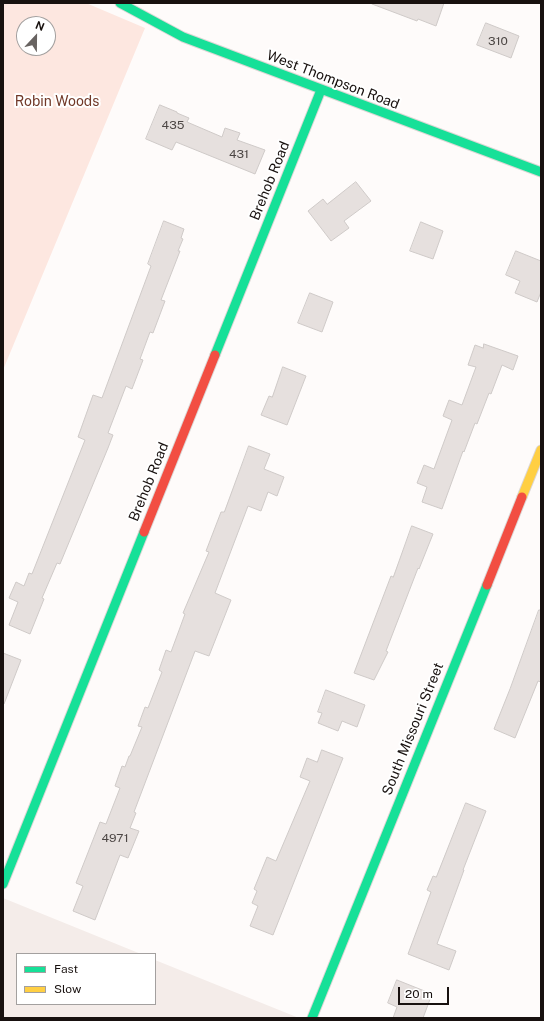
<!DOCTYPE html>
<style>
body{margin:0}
#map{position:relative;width:544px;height:1021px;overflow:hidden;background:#fefbfa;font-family:"Public Sans",sans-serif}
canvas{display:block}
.frame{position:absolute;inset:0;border:4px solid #18110f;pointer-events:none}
.legend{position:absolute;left:16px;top:953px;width:140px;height:52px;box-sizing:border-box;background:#fff;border:1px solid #a3a09f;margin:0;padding:5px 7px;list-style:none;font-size:12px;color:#18110f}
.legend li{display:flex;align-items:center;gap:8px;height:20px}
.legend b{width:20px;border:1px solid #a3a09f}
.north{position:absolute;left:16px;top:16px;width:40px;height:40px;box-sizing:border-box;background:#fff;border:1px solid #a3a09f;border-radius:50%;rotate:22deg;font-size:11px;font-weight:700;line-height:16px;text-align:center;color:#18110f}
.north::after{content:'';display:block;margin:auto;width:14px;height:18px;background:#686361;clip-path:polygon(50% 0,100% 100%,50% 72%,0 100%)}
.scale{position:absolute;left:398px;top:987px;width:51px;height:18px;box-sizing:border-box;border:2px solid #18110f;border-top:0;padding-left:5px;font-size:12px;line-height:14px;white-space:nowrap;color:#18110f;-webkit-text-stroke:3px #fff;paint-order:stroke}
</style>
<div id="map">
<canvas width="544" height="1021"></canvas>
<div class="frame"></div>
<ul class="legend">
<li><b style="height:5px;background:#16e098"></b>Fast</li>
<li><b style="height:5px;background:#ffcf43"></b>Slow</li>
</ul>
<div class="north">N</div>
<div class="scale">20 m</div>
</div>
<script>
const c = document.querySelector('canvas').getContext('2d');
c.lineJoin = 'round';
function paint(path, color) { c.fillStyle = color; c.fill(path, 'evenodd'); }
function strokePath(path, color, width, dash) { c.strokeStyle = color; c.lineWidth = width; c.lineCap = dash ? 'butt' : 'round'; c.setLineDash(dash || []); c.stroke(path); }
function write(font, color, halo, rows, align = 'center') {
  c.font = font + ' "Public Sans",sans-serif'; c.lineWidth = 4; c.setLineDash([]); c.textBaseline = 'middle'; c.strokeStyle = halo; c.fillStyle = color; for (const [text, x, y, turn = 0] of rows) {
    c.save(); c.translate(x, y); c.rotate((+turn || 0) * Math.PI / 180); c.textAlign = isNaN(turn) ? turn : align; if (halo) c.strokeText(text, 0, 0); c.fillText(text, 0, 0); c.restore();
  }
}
paint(new Path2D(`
 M 3,898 L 141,954 L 17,954 L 17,1004 L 155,1004 L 155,960 L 299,1018 L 3,1018 Z`), '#f4ece9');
paint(new Path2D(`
 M 3,3 L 86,3 L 145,28 L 3,370 ZM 24,24 L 48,24 L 48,48 L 24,48 Z`), '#fde7e0');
const building = new Path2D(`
 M 372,3 L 444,3 L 436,26 L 418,19 L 417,21 L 372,4 Z
 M 486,23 L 519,36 L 511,58 L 477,45 Z
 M 160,105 L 177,112 L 177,113 L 189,118 L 187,122 L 222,137 L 225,128 L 240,133 L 237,140 L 265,150 L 255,174 L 176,142 L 172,150 L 146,139 Z
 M 356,182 L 371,201 L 344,221 L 349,228 L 331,241 L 308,211 L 323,199 L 327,204 Z
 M 164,221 L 184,229 L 181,238 L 183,239 L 178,251 L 180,251 L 161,300 L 165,301 L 153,333 L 150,332 L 140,359 L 143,360 L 132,389 L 126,386 L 108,433 L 113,435 L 108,448 L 60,564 L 57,563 L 42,598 L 44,599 L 30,634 L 9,625 L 18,602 L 9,598 L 16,582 L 24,586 L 29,573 L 32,574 L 85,440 L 78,437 L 93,395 L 102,398 L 151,266 L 148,264 Z
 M 421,222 L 443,231 L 433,259 L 410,251 Z
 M 516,251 L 541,261 L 541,292 L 537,302 L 515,293 L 520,281 L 506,275 Z
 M 310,293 L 333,302 L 322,332 L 298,323 Z
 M 484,344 L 518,356 L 513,370 L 502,365 L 491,394 L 489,393 L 477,424 L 475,423 L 464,452 L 463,451 L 442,509 L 422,502 L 427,487 L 417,483 L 424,465 L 434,469 L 452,420 L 443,416 L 449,400 L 462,405 L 476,367 L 468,365 L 475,345 L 483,348 Z
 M 283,367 L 306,376 L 287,425 L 261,415 L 269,396 L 272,397 Z
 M 249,446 L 270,454 L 264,469 L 284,477 L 277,496 L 268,492 L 261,511 L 248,506 L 215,593 L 231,600 L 209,656 L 195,651 L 134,812 L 136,813 L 130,828 L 139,831 L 128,858 L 120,855 L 95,920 L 73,911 L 83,886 L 76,883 L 100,822 L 106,824 L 120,788 L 115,786 L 122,766 L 125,767 L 129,756 L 130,756 L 142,727 L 138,726 L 145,707 L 148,708 L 162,672 L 159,670 L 166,650 L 171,652 L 185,614 L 183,613 L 209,552 L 206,551 L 221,512 L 224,512 Z
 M 412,526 L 433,534 L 419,569 L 418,568 L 386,651 L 388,652 L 374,680 L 354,673 L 391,576 L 393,577 Z
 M 539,610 L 541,610 L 541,682 L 538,681 L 515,738 L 494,729 L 510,689 Z
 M 3,653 L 21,660 L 4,704 L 3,704 Z
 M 326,690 L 365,705 L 357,727 L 342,721 L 338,731 L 318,723 L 322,713 L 318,712 Z
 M 322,750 L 343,758 L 273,935 L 250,926 L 258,906 L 252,903 L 257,891 L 254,889 L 267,857 L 276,861 L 310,781 L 300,777 L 307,758 L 317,762 Z
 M 466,803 L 486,811 L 463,870 L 464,870 L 437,944 L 456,951 L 449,970 L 408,954 L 431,892 L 427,890 L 433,876 L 436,877 Z
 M 397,980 L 432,994 L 423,1018 L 393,1018 L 397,1007 L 388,1003 Z`);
paint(building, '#e6e0de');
strokePath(building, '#cfcac8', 1);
const fast = new Path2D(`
 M 120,3 L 183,37 L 541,172
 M 215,355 L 321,90
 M 3,884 L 144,532
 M 312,1018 L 487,585`);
const slow = new Path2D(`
 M 522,497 L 541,450`);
const jam = new Path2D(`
 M 144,532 L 215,355
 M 487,585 L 522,497`);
strokePath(fast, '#dcd7d5', 11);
strokePath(slow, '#dcd7d5', 11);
strokePath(jam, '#dcd7d5', 11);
strokePath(fast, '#16e098', 9);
strokePath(slow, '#ffcf43', 9);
strokePath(jam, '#f24e42', 9);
write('12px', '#4c4644', null, [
 ["310",498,41],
 ["435",173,125],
 ["431",239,154],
 ["4971",115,838]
]);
write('14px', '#18110f', '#fff', [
 ["West Thompson Road",333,80,21],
 ["Brehob Road",270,181,-68],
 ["Brehob Road",149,482,-68],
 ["South Missouri Street",413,729,-68]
]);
write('14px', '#713928', '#fff', [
 ["Robin Woods",57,102]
]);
</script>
